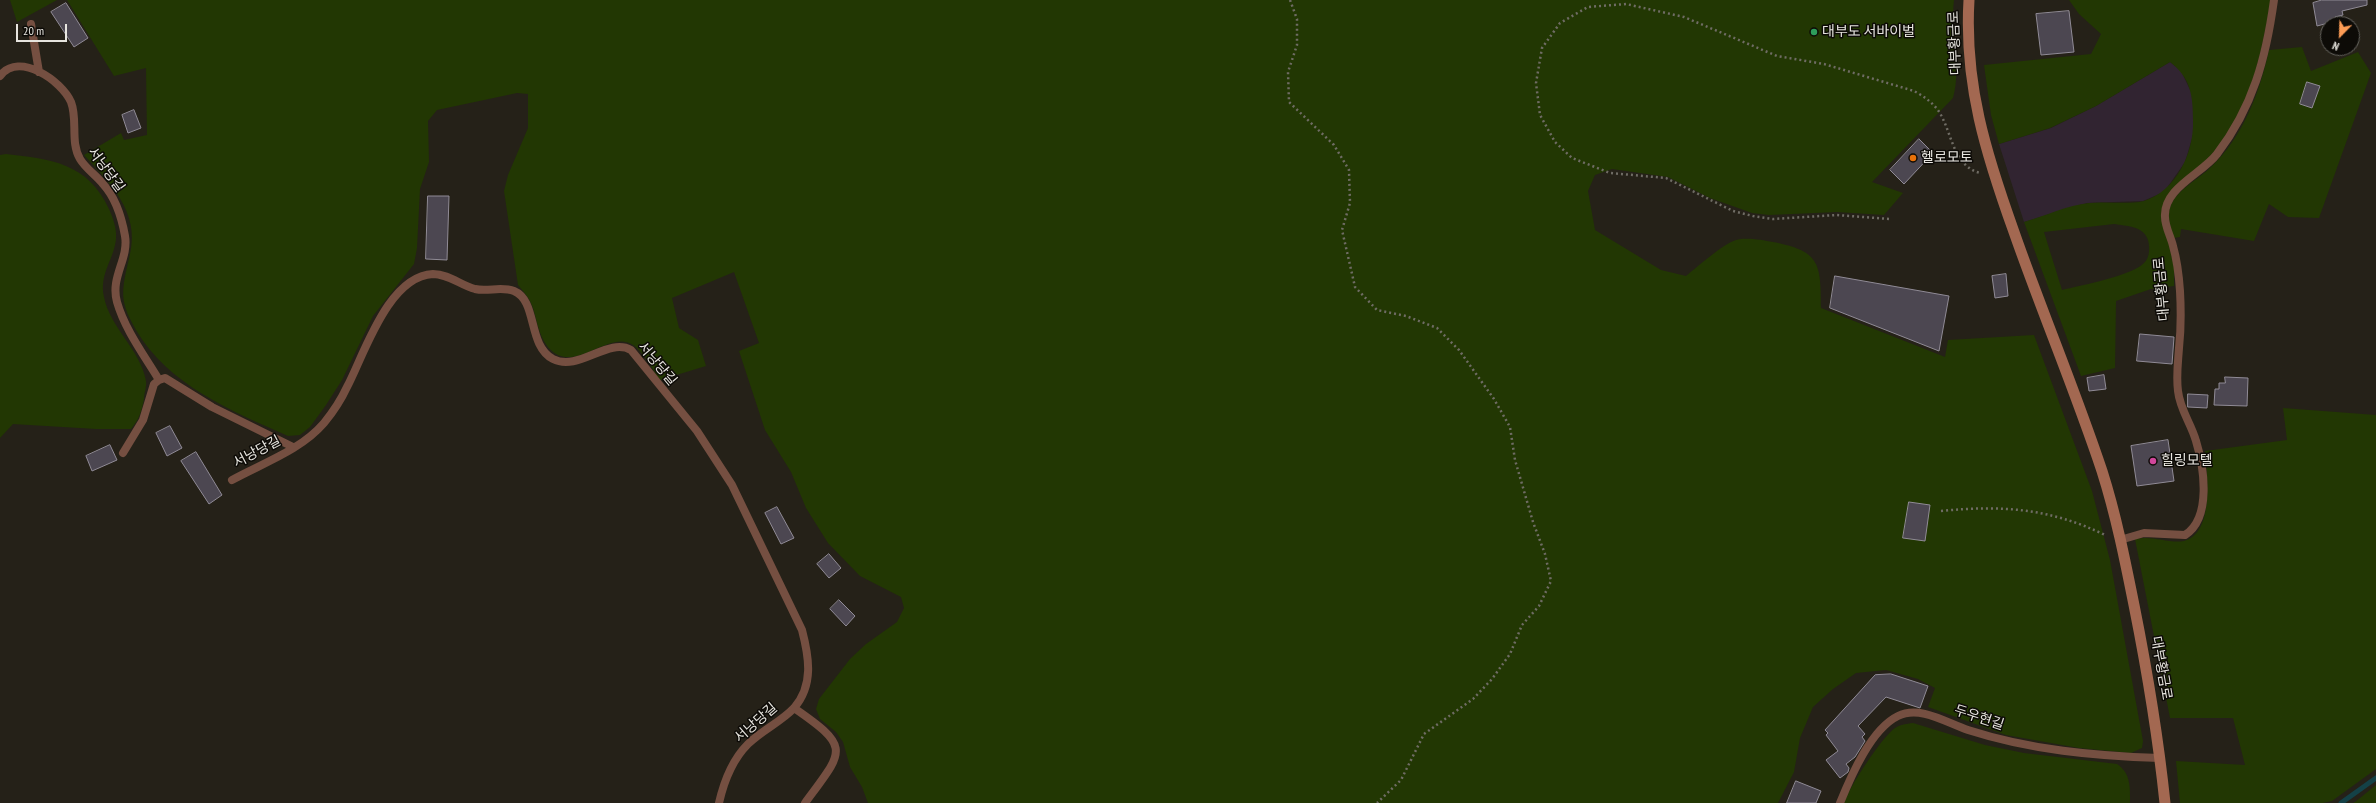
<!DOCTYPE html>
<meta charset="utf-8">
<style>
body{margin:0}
#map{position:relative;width:2376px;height:803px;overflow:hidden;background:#252118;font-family:"PT Sans Narrow",sans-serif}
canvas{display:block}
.north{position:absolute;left:2320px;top:16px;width:40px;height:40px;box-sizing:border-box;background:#0d0b07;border:1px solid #64625d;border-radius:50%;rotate:203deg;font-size:11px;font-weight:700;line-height:16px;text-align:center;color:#e7e5df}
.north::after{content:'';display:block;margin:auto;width:14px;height:18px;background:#fd9c55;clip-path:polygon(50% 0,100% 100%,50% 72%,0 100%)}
.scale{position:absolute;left:16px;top:24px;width:51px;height:18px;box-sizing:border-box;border:2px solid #e7e5df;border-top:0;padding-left:5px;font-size:12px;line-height:14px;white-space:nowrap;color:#e7e5df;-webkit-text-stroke:3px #0d0b07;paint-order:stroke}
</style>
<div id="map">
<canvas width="2376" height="803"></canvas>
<div class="north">N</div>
<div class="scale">20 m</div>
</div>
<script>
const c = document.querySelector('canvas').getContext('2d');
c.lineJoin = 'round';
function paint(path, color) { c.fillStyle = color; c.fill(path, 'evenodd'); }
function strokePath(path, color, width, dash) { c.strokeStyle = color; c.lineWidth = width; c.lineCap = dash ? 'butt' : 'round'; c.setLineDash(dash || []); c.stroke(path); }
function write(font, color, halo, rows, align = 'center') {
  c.font = font + ' "PT Sans Narrow","Noto Sans KR",sans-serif'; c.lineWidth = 3; c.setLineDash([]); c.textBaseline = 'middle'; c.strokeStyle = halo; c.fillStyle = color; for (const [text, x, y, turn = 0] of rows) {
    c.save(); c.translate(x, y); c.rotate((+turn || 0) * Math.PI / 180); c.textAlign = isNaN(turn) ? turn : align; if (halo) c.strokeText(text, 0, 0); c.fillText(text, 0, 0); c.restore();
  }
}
paint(new Path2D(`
 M 2170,62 L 2181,71 L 2193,96 L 2193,135 L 2185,162 L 2164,192 L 2143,201 L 2087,203 L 2024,222 L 1999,144 L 2051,128 L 2096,106 Z`), '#312431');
paint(new Path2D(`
 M 10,0 L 57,0 L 17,22 Z
 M 67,0 L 1954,0 C 1950,32 1962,67 1953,98 L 1872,182 L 1903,193 L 1884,215 L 1837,212 L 1769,215 L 1752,213 L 1710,198 L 1668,177 L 1612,169 L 1595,175 L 1588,191 L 1595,230 L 1661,270 L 1686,276 C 1697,267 1723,244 1736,240 C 1746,237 1762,240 1773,242 C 1820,251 1821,263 1821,308 L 1945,357 L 1948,340 L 2034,335 L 2092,491 L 2110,560 L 2143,741 L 2142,748 L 2131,753 L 2079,748 L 2006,735 L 1928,707 L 1935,688 L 1918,679 L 1886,670 L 1856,673 L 1833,689 L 1813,707 L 1800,738 L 1794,772 L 1778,803 L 868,803 L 862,787 L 850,767 L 843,742 L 836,732 L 820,719 L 816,709 L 819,699 L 850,659 L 866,644 L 897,622 L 904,608 L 901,597 L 860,576 L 828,543 L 806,508 L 791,472 L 765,430 L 739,351 L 759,343 L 734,272 L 672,298 L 679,328 L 698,340 L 706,366 L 660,380 C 652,369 642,348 629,343 C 608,334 579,367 556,354 C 540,344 538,324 533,308 C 530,299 524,292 518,285 L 504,191 L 508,175 L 528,128 L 528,94 L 517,93 L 437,110 L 428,121 L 429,162 L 420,189 L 417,248 L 414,264 L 373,316 L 342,380 L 326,405 L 310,427 L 300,435 L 288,436 C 232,411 168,385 136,330 C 131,321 126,312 124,302 C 121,287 127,269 130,254 C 140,212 110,183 84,155 L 121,133 L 124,140 L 147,135 L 146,68 L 114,76 Z
 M 2069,0 L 2271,0 C 2261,53 2251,114 2211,155 C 2198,169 2182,182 2168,195 L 2167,236 L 2174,267 L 2174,286 L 2151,289 L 2116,301 L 2115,368 L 2081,376 L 2024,222 C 2045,216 2068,205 2089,203 C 2106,201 2127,205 2144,201 C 2176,191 2194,153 2193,121 C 2193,96 2191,78 2170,62 L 2096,106 L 2050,128 L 1999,144 L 1991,115 L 1984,65 L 2091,54 L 2101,34 L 2079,14 ZM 2114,224 C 2126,226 2144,226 2148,240 C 2150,247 2150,258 2144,263 C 2131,276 2082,285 2062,290 L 2044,232 Z
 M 2302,47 L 2311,71 L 2358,52 L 2371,73 L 2319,218 L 2288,217 L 2269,204 L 2254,241 L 2181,229 L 2180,237 L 2173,238 C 2171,227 2166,215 2171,205 C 2178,189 2199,179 2211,167 C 2243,137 2260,92 2269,50 Z
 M 6,154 C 51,159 88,163 109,209 C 113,218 117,229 116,239 C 114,260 99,273 104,297 C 110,328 141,350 146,381 C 147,386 144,393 144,399 C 142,410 139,420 131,429 L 96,429 L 13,424 L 0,438 L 0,155 Z
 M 2283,408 L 2376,415 L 2376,769 L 2332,801 L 2323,803 L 2180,803 L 2176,761 L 2245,765 L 2233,718 L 2170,718 L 2135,539 C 2153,535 2169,544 2184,541 C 2215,533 2207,474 2205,451 L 2287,440 Z
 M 1913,723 L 1985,745 L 2024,753 L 2117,764 C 2131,773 2130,788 2130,803 L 1844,803 C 1850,786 1881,738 1895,728 C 1901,724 1906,724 1913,723 Z
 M 2376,785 L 2376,803 L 2353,803 L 2355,802 Z`), '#223703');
strokePath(new Path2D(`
 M 2341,803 L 2376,778`), '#144147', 5);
const building = new Path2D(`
 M 2322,0 L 2367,0 L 2367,5 L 2342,11 L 2343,15 L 2335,17 L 2336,21 L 2317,26 L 2313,3 Z
 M 66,3 L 88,38 L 74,47 L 51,12 Z
 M 2069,11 L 2074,52 L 2041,55 L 2036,14 Z
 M 2307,82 L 2320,86 L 2312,108 L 2300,104 Z
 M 134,110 L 141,128 L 128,133 L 122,115 Z
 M 1919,139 L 1933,153 L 1904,184 L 1890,170 Z
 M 428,196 L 449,196 L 447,260 L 426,259 Z
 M 2006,274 L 2008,296 L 1995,298 L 1992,276 Z
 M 1835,276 L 1949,296 L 1939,351 L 1830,308 Z
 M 2140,334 L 2174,337 L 2172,364 L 2137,361 Z
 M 2104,375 L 2106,389 L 2089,391 L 2087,378 Z
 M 2225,377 L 2248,378 L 2247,406 L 2214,405 L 2215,389 L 2219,389 L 2219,383 L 2225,383 Z
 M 2188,394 L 2208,395 L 2207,408 L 2188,407 Z
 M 170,426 L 182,448 L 167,456 L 156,433 Z
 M 2168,440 L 2174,481 L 2137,486 L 2131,446 Z
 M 110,445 L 117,460 L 92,471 L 86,456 Z
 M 196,452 L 222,495 L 209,504 L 181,461 Z
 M 1909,502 L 1930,505 L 1925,541 L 1903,538 Z
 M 777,507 L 794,538 L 781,544 L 765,513 Z
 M 829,554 L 841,568 L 829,578 L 817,564 Z
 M 839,600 L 855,616 L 846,626 L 830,609 Z
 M 1891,674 L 1928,686 L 1920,708 L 1886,697 L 1858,726 L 1865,734 L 1862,737 L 1865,741 L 1855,757 L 1846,764 L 1849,768 L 1848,772 L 1840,778 L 1826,760 L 1838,751 L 1826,735 L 1828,733 L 1825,730 L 1875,675 Z
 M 1796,781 L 1821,791 L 1816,803 L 1787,803 Z`);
paint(building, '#4c4751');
strokePath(building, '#908b96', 1);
strokePath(new Path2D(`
 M 1290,0 L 1297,19 L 1297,45 L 1288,72 L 1289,102 L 1334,145 L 1349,170 L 1350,203 L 1342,230 L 1355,287 L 1377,310 L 1406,316 L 1437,328 L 1459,350 L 1494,399 L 1510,427 L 1515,460 L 1533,522 L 1545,554 L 1551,581 L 1539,606 L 1522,625 L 1510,654 L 1492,679 L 1473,699 L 1424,734 L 1401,780 L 1377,803
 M 1889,219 L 1837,215 L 1773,219 L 1753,216 L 1733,211 L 1666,178 L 1610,173 L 1572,158 L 1555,142 L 1540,115 L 1536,83 L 1542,48 L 1560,23 L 1588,7 L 1626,4 L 1684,17 L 1777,56 L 1824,64 L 1914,91 C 1925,97 1935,104 1941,115 C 1952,135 1954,166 1980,173
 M 1941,511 C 2002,505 2049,508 2105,535`), '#6f6c64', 2.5, [2, 3]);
strokePath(new Path2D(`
 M 31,24 L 39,72
 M 0,76 C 19,51 62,81 71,102 C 78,120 70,142 80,159 C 86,169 96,175 103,184 C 115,197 122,219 125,236 C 129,259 110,277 117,302 C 125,330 144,355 159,380
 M 123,453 L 143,420 L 154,384 L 159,380 L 165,378 L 212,407 L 293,447
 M 232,480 C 263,463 301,450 324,423 C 333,412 341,400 347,387 C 364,355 388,276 433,274 C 449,274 460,285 475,289 C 488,292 501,286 514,291 C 538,301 527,345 553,359 C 579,372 608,337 631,350 L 697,431 L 732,485 L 802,630 C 809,657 814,685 794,708 C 781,722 762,730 748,744 C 732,760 724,781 719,803
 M 2120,540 L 2144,533 L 2185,535 C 2212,518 2204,467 2196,441 C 2191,423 2180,410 2178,391 C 2176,376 2178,363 2179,348 C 2181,330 2181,309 2180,291 C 2179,276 2177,260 2173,246 C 2171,237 2165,227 2165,217 C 2163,188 2202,174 2217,154 C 2253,107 2266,58 2274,0
 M 794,708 C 852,748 844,750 805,803
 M 1840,803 C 1851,776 1871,729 1898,716 C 1920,705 1947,723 1968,730 C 2030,750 2095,756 2160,758`), '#754f41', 8);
strokePath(new Path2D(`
 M 1969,0 C 1964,84 1986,154 2014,232 C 2042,312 2075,390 2102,471 C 2116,515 2125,560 2134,605 C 2147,670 2158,736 2165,803`), '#a36851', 11);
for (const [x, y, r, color] of [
 [1814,32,4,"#2e9e5b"],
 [1913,158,4,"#e8710a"],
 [2153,461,4,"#d1479c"]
]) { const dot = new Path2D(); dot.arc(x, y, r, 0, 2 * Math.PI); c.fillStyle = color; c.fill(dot); strokePath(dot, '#0d0b07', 1.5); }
write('14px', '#e7e5df', '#0d0b07', [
 ["대부도 서바이벌",1822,32],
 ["헬로모토",1921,158],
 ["힐링모텔",2161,461]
], 'left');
write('14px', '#e7e5df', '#0d0b07', [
 ["대부황금로",1955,43,-92],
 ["서낭당길",106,170,54],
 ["대부황금로",2162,289,-95],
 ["서낭당길",657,364,50],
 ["서낭당길",257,452,-28],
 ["대부황금로",2161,668,80],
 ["두우현길",1979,718,18],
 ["서낭당길",756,723,-41]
]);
</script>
